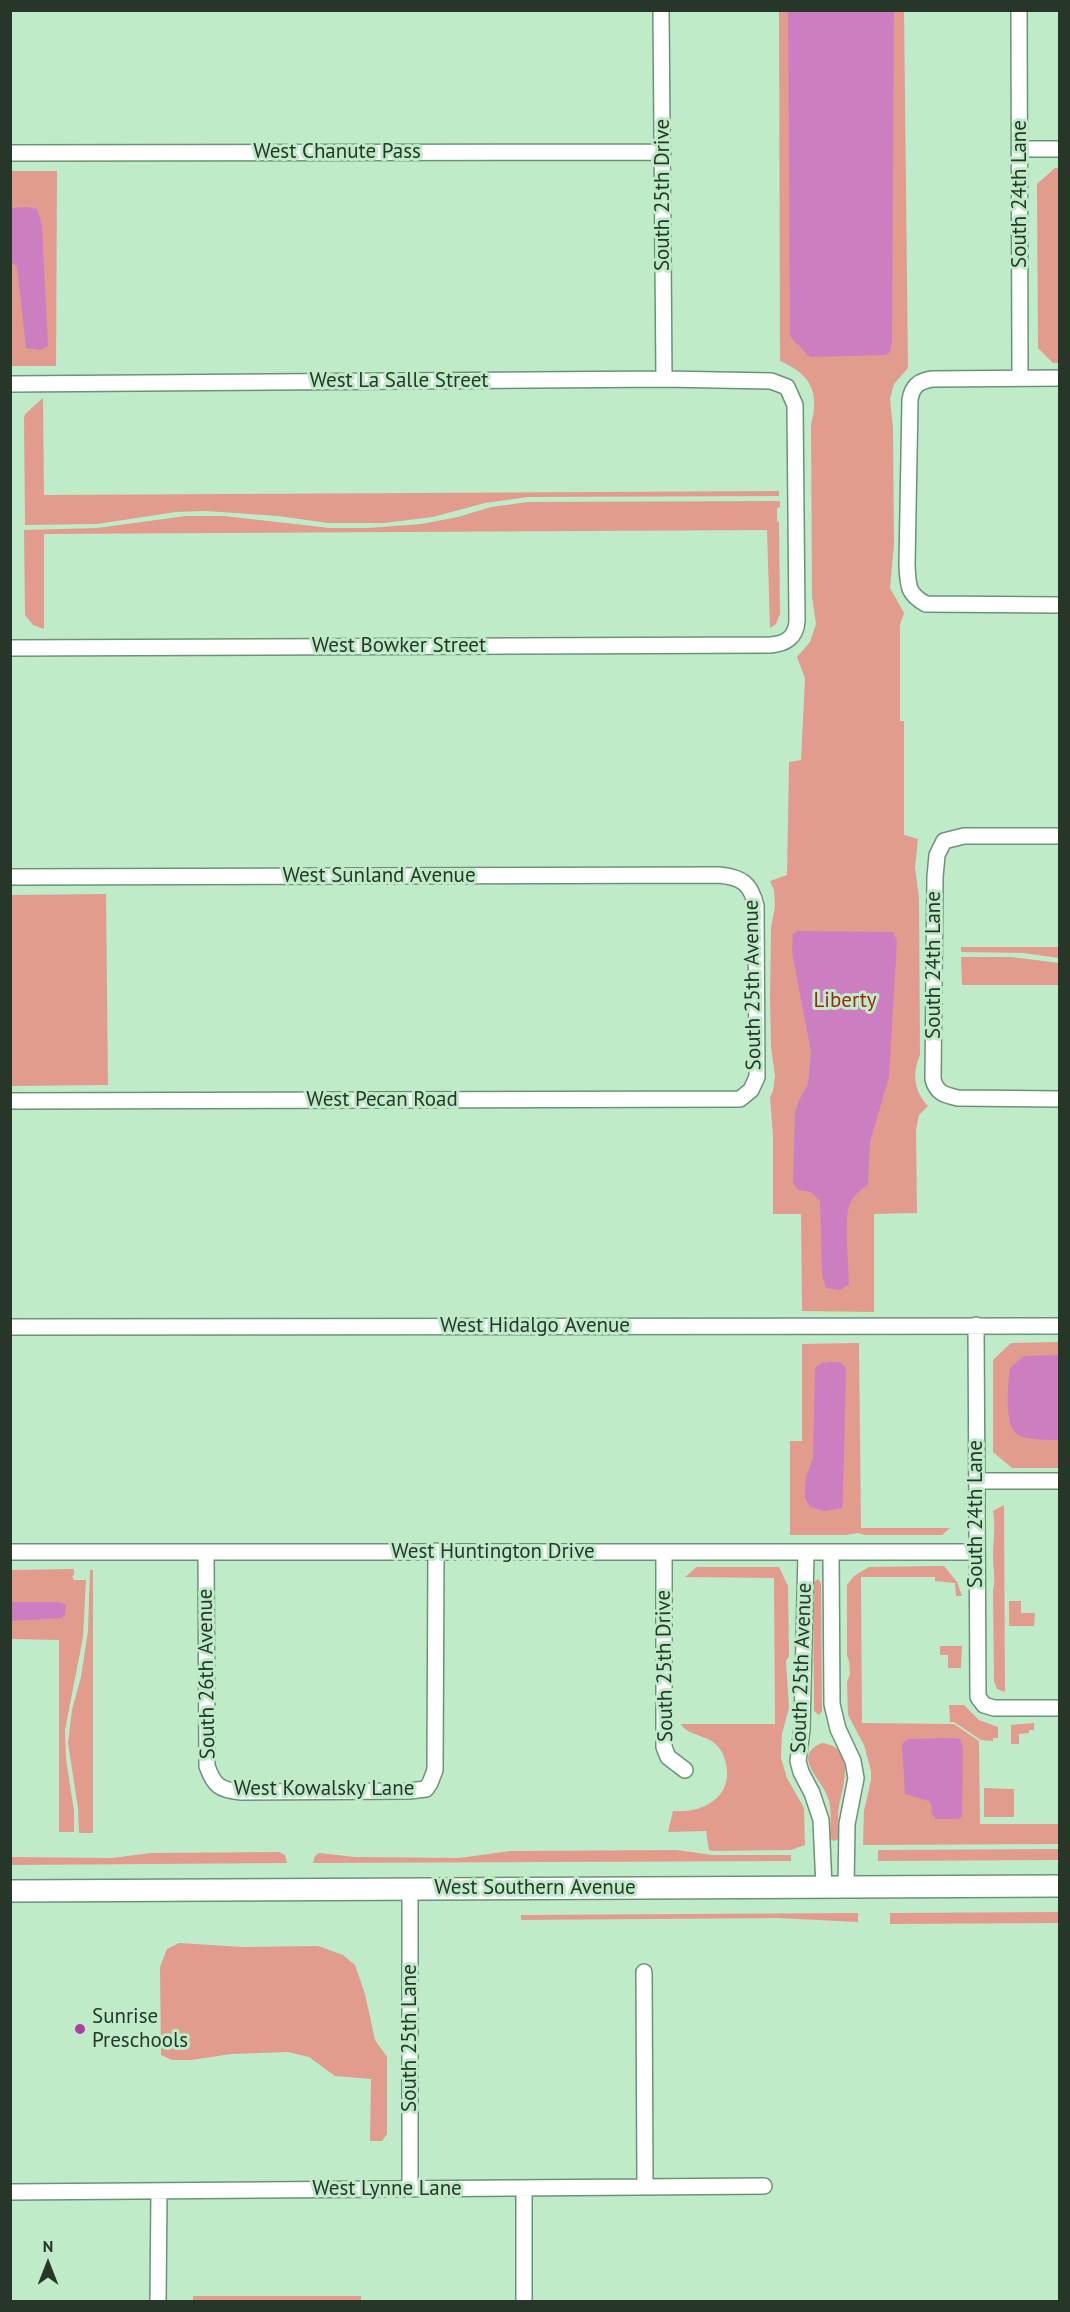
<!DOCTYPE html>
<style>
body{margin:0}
#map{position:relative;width:1070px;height:2312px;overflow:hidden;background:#bfebc9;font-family:"PT Sans",sans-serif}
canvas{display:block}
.frame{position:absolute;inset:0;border:12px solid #26372a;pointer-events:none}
.north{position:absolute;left:18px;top:2234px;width:60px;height:60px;-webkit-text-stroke:4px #bfebc9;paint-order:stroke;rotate:0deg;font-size:16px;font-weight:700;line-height:24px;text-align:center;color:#26372a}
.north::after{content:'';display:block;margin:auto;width:21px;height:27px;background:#26372a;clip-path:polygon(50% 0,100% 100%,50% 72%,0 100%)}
</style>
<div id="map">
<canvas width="1070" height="2312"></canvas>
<div class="frame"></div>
<div class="north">N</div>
</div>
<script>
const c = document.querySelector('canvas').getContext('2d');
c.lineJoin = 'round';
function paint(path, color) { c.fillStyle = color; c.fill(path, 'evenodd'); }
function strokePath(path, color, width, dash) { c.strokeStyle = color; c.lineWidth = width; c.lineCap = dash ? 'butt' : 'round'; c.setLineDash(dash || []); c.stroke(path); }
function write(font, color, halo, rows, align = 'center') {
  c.font = font + ' "PT Sans",sans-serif'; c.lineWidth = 6; c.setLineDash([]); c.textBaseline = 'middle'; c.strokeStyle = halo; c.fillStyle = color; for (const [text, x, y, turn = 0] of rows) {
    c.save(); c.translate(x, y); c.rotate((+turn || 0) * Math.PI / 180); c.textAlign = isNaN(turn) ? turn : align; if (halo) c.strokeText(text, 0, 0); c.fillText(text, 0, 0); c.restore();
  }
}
paint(new Path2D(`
 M 779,11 L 904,11 L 908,368 L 894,384 L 890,399 L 893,428 L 894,544 L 890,588 L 904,613 L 900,625 L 900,721 L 904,721 L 904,835 L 918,839 L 915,867 L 919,898 L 920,1055 C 912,1074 914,1091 928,1106 L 919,1115 L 916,1130 L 917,1213 L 874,1214 L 874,1312 L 802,1311 L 801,1214 L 773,1214 L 773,1136 L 770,1097 L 773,1091 L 775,1076 L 771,1047 L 770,1000 L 771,928 L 775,906 L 774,890 L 770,881 L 787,875 L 789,762 L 801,760 L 805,678 L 797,657 L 810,642 L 816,624 L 812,596 L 811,425 C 820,393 811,374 780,361 Z
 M 1055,168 L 1060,168 L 1060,363 L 1053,363 L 1038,348 L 1037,184 Z
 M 10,171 L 57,171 L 56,366 L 11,366 Z
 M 43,398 L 44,495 L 779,491 L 779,496 L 528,497 L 485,503 L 433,517 L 384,523 L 328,523 L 278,516 L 206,511 L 176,512 L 97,524 L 25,525 L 24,418 L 25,414 Z
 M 780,501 L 780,507 L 777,508 L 777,521 L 779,522 L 780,614 L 776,624 L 770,628 L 767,530 L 44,534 L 44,629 L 33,625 L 25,615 L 24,530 L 97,528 L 186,516 L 224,516 L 330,528 L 368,528 L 421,524 L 458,517 L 491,507 L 528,502 Z
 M 106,894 L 108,1085 L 11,1086 L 11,895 Z
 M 961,947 L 1059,947 L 1059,958 L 1023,953 L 961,952 Z
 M 961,957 L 1011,957 L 1059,963 L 1059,985 L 962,985 Z
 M 1059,1342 L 1059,1468 L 1012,1468 L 993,1452 L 993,1360 L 1011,1343 Z
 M 859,1343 L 861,1528 L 950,1528 L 942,1535 L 865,1535 L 858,1533 L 846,1535 L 790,1535 L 790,1441 L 802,1441 L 802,1344 Z
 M 1004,1505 L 1005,1692 L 997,1689 L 994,1681 L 993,1591 C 996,1579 993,1569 993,1556 C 993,1541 996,1527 993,1511 Z
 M 944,1566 L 957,1582 L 962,1596 L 956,1596 L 955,1583 L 935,1581 L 935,1577 L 861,1577 L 862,1723 L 954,1724 L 979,1741 L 980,1824 L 1059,1824 L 1059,1844 L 863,1845 L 864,1811 L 871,1780 L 871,1771 L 864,1745 L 848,1715 L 847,1682 L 850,1674 L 849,1661 L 847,1656 L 847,1585 L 854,1576 L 869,1567 Z
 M 697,1567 L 779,1567 L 788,1586 L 789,1656 L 786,1661 L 789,1708 L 782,1734 L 781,1758 L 787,1778 L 804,1808 L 805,1845 L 791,1850 L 714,1851 L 709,1850 L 706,1831 L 668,1832 L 673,1811 C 703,1814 736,1796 725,1760 C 717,1731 690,1740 681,1724 L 775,1724 L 774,1578 L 685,1577 Z
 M 74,1569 L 74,1575 L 72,1577 L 74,1580 L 86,1580 L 83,1637 L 65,1730 L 66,1759 L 74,1811 L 74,1832 L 59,1832 L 59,1640 L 11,1639 L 10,1570 Z
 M 90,1570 L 93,1570 L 93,1833 L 79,1833 L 78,1808 L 68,1743 L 72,1710 L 81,1677 L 88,1631 Z
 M 818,1579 L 821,1583 L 822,1711 L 819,1715 L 814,1711 L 813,1583 Z
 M 1009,1601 L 1021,1601 L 1021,1613 L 1035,1613 L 1034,1626 L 1009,1626 Z
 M 940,1646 L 962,1646 L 961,1668 L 948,1668 L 948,1655 L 940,1655 Z
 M 949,1705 L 964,1705 L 979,1720 L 998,1727 L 998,1738 L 993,1738 L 993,1741 L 981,1740 L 954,1722 L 950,1722 Z
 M 1034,1723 L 1034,1730 L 1029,1730 L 1029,1733 L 1019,1734 L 1019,1744 L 1011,1744 L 1011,1725 Z
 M 822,1743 C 856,1747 844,1784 839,1806 C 837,1816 839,1828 838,1839 L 834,1841 L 830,1839 C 830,1826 832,1813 829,1801 C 825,1781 789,1756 822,1743 Z
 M 984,1788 L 1014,1789 L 1014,1817 L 984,1817 Z
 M 1059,1849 L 1059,1860 L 878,1861 L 878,1850 Z
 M 677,1850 L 712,1855 L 791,1855 L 791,1861 L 313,1863 L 315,1856 L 319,1853 L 355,1857 L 459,1858 L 510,1851 Z
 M 279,1852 L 285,1855 L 287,1863 L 10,1865 L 11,1857 L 112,1858 L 151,1853 Z
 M 1059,1912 L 1059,1923 L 890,1924 L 890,1913 Z
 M 858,1913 L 858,1922 L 777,1918 L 521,1920 L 521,1915 Z
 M 179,1943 L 243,1947 L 318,1946 L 343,1955 L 355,1965 L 365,1994 L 375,2040 L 387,2057 L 387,2134 L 382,2141 L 370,2141 L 371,2079 L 335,2076 L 309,2057 L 288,2052 L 231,2054 L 191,2060 L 172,2060 L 161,2055 L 160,1967 L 167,1949 Z
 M 193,2296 L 361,2296 L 361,2301 L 193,2302 Z`), '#e19c8e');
paint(new Path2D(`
 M 788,11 L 894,11 L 892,341 L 890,352 L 886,355 L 811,357 L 807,355 C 802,347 795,344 790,336 Z
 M 27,207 L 37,209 L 42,225 L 48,346 L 41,350 L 26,348 L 17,267 L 11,262 L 11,208 Z
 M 798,931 L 893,932 L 897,941 L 889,1077 L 870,1142 L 868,1184 C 861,1190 852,1197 849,1206 C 844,1223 849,1265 849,1284 L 841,1290 L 826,1288 L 822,1275 L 820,1201 L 811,1192 L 798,1190 L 793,1182 L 795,1113 L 799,1100 L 808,1084 L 811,1052 L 792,952 L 793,934 Z
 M 1059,1355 L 1059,1440 C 1050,1440 1024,1440 1017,1434 C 1004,1425 1008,1383 1010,1368 L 1024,1356 Z
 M 830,1362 L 840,1362 L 846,1368 L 843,1500 L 842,1508 L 824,1511 L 810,1507 L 805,1498 L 805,1488 L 806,1477 L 813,1459 L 815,1368 L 822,1363 Z
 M 10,1602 L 58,1602 L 66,1605 L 65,1614 L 62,1618 L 11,1621 Z
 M 954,1738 L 960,1739 L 963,1747 L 962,1817 L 958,1819 L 936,1819 L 931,1813 L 932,1806 L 929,1801 L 905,1794 L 902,1744 L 908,1739 Z`), '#cc7ec1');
const minor = new Path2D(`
 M 661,10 L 664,379
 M 1019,10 L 1020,378
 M 1021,149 L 1060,149
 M 10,153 L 663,152
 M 1060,378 L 932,379 C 919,381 912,386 910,400 L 907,564 C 908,585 907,594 926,604 L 1060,605
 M 10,384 L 664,379 L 771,381 L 787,387 L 795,405 L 797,621 C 796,637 786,644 770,645 L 10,648
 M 1060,836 L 964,836 L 944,841 L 937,855 L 935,877 L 933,1079 C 936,1093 945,1095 958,1098 L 1060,1099
 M 10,877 L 719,875 C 742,877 751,884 756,906 L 757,1077 L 751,1090 L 740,1099 L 10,1101
 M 976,1325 L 978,1697 L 984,1705 L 994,1708 L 1060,1708
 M 10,1327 L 1060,1326
 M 976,1481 L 1060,1481
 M 10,1552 L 976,1552
 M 206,1553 L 207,1766 C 214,1786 220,1790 241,1792 L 409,1791 L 426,1789 L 430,1783 L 435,1770 L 436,1551
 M 664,1553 L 664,1747 L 668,1757 L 685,1770
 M 806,1553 L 802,1729 L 798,1761 L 801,1772 L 812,1793 L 821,1820 L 824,1887
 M 831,1553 L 832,1704 L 838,1729 L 853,1761 L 856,1778 L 847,1824 L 846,1887
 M 410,1888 L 410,2189
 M 644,1972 L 645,2186
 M 524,2188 L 524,2302
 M 10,2192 L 764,2186
 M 158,2302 L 159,2191`);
const secondary = new Path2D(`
 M 10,1891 L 1060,1886`);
strokePath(minor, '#6a9475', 18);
strokePath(secondary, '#6a9475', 24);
strokePath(minor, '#fff', 15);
strokePath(secondary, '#fff', 21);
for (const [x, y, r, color] of [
 [80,2029,6,"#ab40a0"]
]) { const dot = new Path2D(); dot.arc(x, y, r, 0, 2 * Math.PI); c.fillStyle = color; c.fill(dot); strokePath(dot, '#bfebc9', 2); }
write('21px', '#26372a', '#bfebc9', [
 ["West Chanute Pass",337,152],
 ["South 24th Lane",1020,194,-90],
 ["South 25th Drive",663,195,-90],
 ["West La Salle Street",399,381],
 ["West Bowker Street",399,646],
 ["West Sunland Avenue",379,876],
 ["South 24th Lane",934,965,-90],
 ["South 25th Avenue",753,985,-91],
 ["West Pecan Road",382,1100],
 ["West Hidalgo Avenue",535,1326],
 ["South 24th Lane",976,1514,-90],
 ["West Huntington Drive",493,1552],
 ["South 25th Drive",665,1666,-91],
 ["South 25th Avenue",802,1668,-88],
 ["South 26th Avenue",207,1674,-91],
 ["West Kowalsky Lane",324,1789],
 ["West Southern Avenue",535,1888],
 ["South 25th Lane",410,2038,-90],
 ["West Lynne Lane",387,2189]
]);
write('21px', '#9d2512', '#bfebc9', [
 ["Liberty",845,1001]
]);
write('21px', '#26372a', '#bfebc9', [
 ["Sunrise",92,2017],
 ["Preschools",92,2041]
], 'left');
</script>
